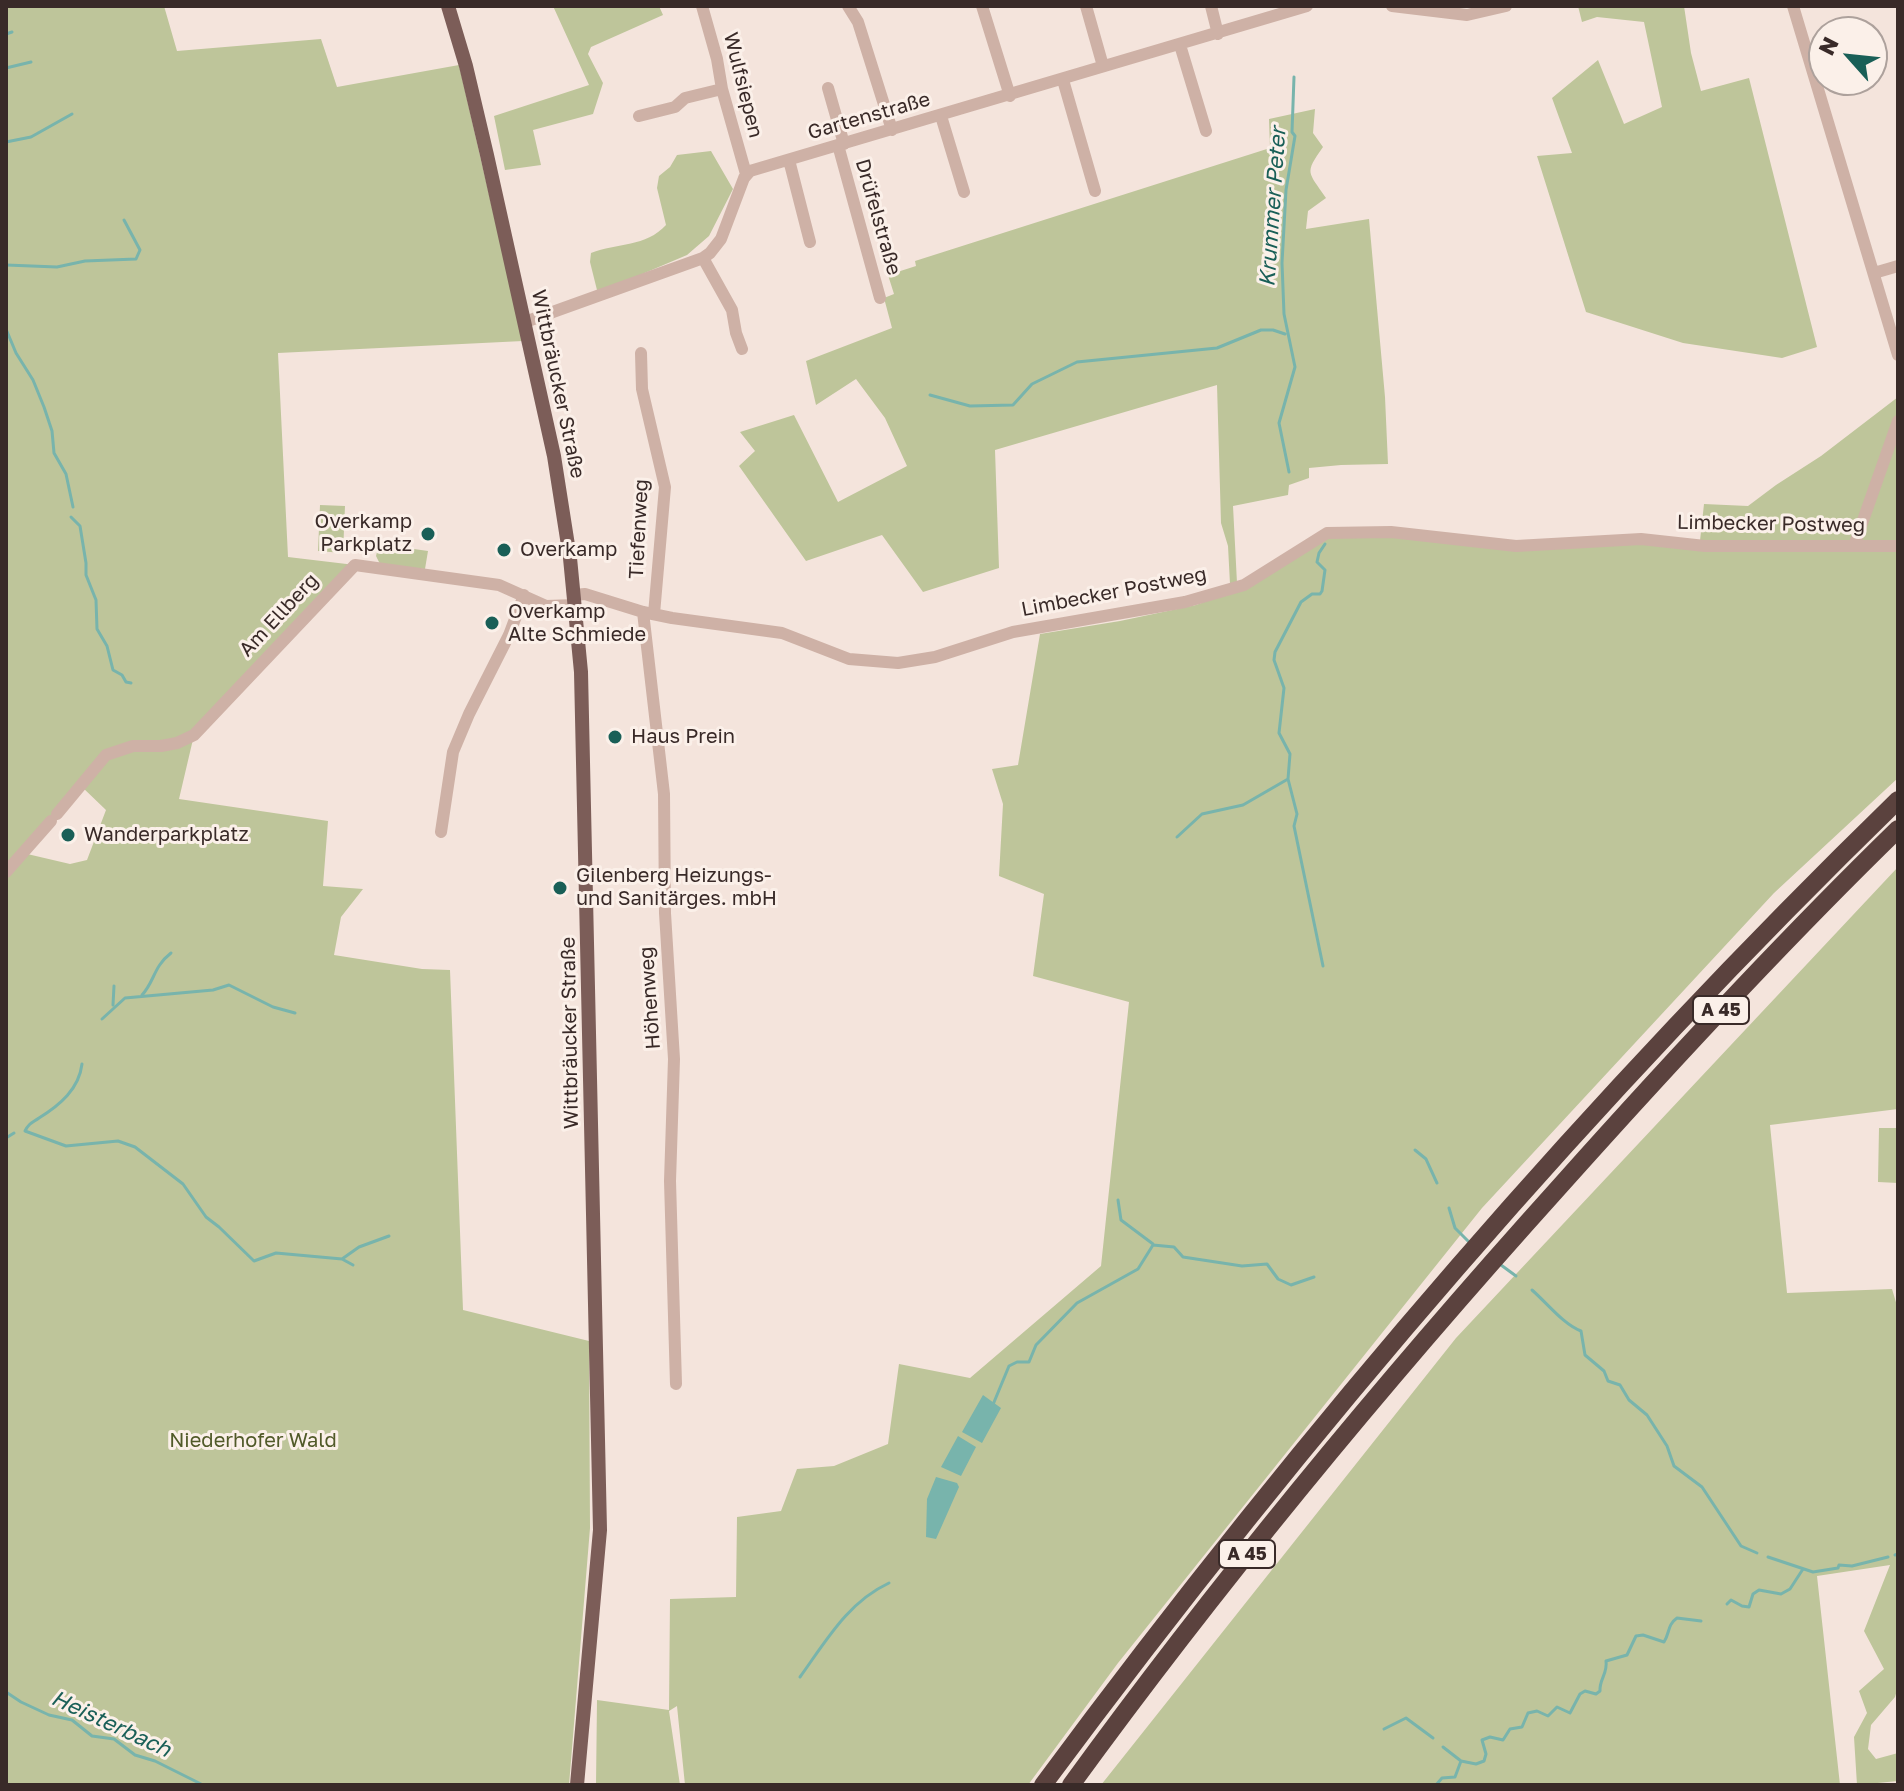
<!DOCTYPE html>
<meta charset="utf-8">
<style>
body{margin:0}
#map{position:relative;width:1904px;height:1791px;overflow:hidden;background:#f4e4dc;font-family:"Golos Text",sans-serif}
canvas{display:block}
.frame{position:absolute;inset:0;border:8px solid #392a28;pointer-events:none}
.north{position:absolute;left:1808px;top:16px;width:80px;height:80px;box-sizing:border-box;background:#fbf0e9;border:2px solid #ada19c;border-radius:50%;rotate:297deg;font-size:22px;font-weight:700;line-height:32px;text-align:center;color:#392a28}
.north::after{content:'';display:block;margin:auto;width:28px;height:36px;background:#195f57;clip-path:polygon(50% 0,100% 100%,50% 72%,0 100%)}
</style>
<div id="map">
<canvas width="1904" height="1791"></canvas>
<div class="frame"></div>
<div class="north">N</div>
</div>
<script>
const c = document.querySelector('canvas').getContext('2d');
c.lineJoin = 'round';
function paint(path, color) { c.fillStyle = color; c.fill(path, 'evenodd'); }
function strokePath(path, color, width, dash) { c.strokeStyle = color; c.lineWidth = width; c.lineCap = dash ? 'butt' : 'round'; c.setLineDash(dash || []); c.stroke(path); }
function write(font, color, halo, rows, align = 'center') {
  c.font = font + ' "Golos Text",sans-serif'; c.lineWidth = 6; c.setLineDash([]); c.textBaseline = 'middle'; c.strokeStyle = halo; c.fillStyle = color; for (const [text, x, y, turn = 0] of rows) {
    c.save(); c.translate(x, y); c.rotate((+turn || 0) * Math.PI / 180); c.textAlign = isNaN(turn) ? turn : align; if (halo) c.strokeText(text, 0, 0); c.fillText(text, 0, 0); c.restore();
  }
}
paint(new Path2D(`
 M 6,6 L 164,6 L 177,51 L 321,39 L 337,87 L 459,65 L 523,341 L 278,353 L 288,557 L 355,565 L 194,735 L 179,799 L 328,821 L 323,886 L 363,889 L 341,917 L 334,955 L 422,969 L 450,970 L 463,1310 L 589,1341 L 590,1528 L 569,1785 L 28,1785 L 6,1783 ZM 81,786 L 106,810 L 87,860 L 70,864 L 23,853 Z
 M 553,6 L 659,6 L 663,15 L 591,47 L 588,54 L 603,83 L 593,114 L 533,130 L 541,165 L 505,170 L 494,116 L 589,85 Z
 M 1578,6 L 1684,6 L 1691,53 L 1701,91 L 1749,78 L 1817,347 L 1782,358 L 1683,343 L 1586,312 L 1537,156 L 1572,153 L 1552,98 L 1598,60 L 1624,124 L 1662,107 L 1644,22 L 1597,17 L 1582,22 Z
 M 1315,109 L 1313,133 L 1323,147 C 1304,174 1308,171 1326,198 L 1308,211 L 1306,229 L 1369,219 L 1385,397 L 1388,464 L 1341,465 L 1309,468 L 1309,478 L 1289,485 L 1288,495 L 1233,506 L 1237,583 L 1230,584 L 1228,546 L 1221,523 L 1217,385 L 995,450 L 999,568 L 923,592 L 882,535 L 806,561 L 739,466 L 755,451 L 740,432 L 794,415 L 838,502 L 907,466 L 885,418 L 856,379 L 816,405 L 806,361 L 892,328 L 884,298 L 894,294 L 888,275 L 916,266 L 915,261 L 1270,148 L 1269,119 Z
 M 711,151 L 733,189 L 709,236 L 687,255 L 607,289 L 597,290 L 590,262 L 591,253 C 617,243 646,247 666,225 L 657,188 L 659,176 L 670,167 L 677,155 Z
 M 1898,397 L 1898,778 L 1774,893 L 1482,1208 L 1118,1663 L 1028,1785 L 685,1785 L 677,1706 L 669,1711 L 680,1785 L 596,1785 L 597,1700 L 669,1710 L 670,1599 L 736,1597 L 737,1517 L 781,1511 L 797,1469 L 834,1466 L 888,1444 L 899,1364 L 970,1378 L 1101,1266 L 1129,1002 L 1033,976 L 1044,894 L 999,876 L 1003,804 L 992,769 L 1018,765 L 1040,634 L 1120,621 L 1196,605 L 1246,586 L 1328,534 L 1390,534 L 1513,551 L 1641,544 L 1699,550 L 1704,504 L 1748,506 L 1776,485 L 1821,456 Z
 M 320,505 L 345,506 L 343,553 L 318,551 Z
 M 379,544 L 428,551 L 425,569 L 381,566 L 376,556 Z
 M 1898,867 L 1898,1109 L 1770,1125 L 1787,1293 L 1892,1289 L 1898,1309 L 1898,1687 L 1895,1697 L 1871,1725 L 1868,1749 L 1876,1759 L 1898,1753 L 1898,1781 L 1857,1785 L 1854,1737 L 1867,1713 L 1859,1691 L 1884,1669 L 1864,1631 L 1890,1565 L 1817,1576 L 1840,1785 L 1101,1785 L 1456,1338 Z
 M 1879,1128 L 1898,1128 L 1898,1183 L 1878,1182 Z`), '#bec59a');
paint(new Path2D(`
 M 983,1395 L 1001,1408 L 982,1443 L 962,1432 Z
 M 958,1436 L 976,1447 L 961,1476 L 941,1467 Z
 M 936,1477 L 957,1483 L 959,1487 L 936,1539 L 926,1537 L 927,1499 Z`), '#78b4ac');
strokePath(new Path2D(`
 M 6,34 L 12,32
 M 6,68 L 31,62
 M 6,142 L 31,137 L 72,114
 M 6,265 L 57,267 L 85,261 L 136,259 L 140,250 L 124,220
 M 6,329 L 16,353 L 33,380 L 44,407 L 52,431 L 54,453 L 66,474 L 73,507
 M 930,395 L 970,406 L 1013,405 L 1032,384 L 1077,362 L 1217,348 L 1261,330 L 1273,330 L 1285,334
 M 1289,472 L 1279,423 L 1295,367 L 1284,314 L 1282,263 L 1286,190 L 1295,136 L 1292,132 L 1294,77
 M 71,517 L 80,526 L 86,563 L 86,575 L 96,600 L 97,629 L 107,646 L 113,670 L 122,675 L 126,682 L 131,683
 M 1177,837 L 1202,814 L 1243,805 L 1288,779
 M 1323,966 L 1294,826 L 1297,814 L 1288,779 L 1290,754 L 1279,733 L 1284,688 L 1274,660 L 1275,652 L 1301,602 L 1312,594 L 1320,594 L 1322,591 L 1325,570 L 1317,562 L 1319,553 L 1325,544
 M 142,995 C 155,981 153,967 171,953
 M 113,1005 L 114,986
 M 102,1019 L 125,998 L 213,990 L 229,985 L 273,1007 L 295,1013
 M 82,1064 C 79,1089 60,1105 39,1118 C 32,1123 29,1123 25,1131 L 66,1146 L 118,1141 L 135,1147 L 183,1184 L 206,1217 L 219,1227 L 254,1261 L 276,1253 L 342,1259 L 359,1247 L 389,1236
 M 6,1138 L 14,1133
 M 1415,1150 L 1426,1159 L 1437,1183
 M 1118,1200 L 1121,1220 L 1153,1244
 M 1449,1208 L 1455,1228 L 1469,1242
 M 342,1259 L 353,1265
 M 1501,1265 L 1516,1276
 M 1532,1290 C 1547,1303 1564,1325 1581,1331 L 1585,1355 L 1604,1371 L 1608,1381 L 1620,1385 L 1629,1400 L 1647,1415 L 1667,1446 L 1674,1466 L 1702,1487 L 1741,1546 L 1757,1553
 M 992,1407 L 1009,1366 L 1017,1362 L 1029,1362 L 1036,1345 L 1077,1303 L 1138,1269 L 1153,1245 L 1174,1247 L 1183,1257 L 1242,1266 L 1267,1264 L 1278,1279 L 1291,1285 L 1314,1277
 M 1895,1555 L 1898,1554
 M 1768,1557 L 1813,1572 L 1838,1568 L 1839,1565 L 1852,1566 L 1888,1557
 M 1727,1604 L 1731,1600 L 1742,1606 L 1749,1607 L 1753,1594 L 1759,1590 L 1781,1594 L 1790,1589 L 1803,1569
 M 800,1677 C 826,1641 848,1602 889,1583
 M 6,1692 L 21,1702 L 49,1715 L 72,1720 L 92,1736 L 114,1739 L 135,1755 L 155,1761 L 203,1785
 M 1384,1729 L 1406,1718 L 1433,1738
 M 1443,1747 L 1461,1761
 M 1436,1785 L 1442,1778 L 1455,1777 L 1461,1761 L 1476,1764 L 1484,1761 L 1486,1754 L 1482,1740 L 1490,1737 L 1503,1740 L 1510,1729 L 1522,1727 L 1528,1713 L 1537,1711 L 1548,1716 L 1557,1707 L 1570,1713 L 1580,1694 L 1585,1691 L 1596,1694 L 1600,1691 C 1599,1680 1608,1673 1606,1661 L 1627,1655 L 1636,1636 L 1643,1635 L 1664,1642 C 1670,1633 1667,1625 1677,1618 L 1701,1621`), '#78b4ac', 3);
strokePath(new Path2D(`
 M 702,6 L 717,59 L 722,89 L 746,174
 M 848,6 L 858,22 L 892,130
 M 982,6 L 1010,96
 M 1086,6 L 1103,66
 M 1211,6 L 1218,34
 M 1392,6 L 1467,15 L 1506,6
 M 1793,6 L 1898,355
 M 1180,45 L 1206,131
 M 1063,80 L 1095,191
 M 828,88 L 844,144
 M 639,116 L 675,107 L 685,98 L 722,89
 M 941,116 L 964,192
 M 838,145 L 880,298
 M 789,160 L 810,242
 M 703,258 L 732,310 L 736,333 L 742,349
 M 1874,273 L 1898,266
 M 525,322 L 703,258 L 710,253 L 721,239 L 744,178 L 750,171 L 1307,6
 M 641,353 L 642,389 L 665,487 L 654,614
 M 1854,546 L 1898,421
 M 574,595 L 585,594 L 643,612 L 672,618 L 782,633 L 849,659 L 898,663 L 935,657 L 1013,632 L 1185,602 L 1244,585 L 1327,533 L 1391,532 L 1516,546 L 1641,539 L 1705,546 L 1898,546
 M 643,612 L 664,794 L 665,913 L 674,1059 L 670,1181 L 676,1384
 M 57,814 L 106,755 L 133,746 L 161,746 L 177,743 L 194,735 L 355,565 L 499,585 L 546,606 L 575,605
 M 441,832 L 453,752 L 469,714 L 509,635 L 524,595
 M 6,872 L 51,821`), '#ceb1a6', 12);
strokePath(new Path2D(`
 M 448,6 L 466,66 L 487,155 L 554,456 L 570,558 L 581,672 L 600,1530 L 577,1785`), '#7c5d58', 14);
strokePath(new Path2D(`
 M 1043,1785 C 1302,1435 1586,1104 1898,800
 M 1071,1785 C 1223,1576 1388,1377 1561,1185 C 1670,1063 1781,943 1898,829`), '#5b423e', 18);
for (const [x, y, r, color] of [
 [428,534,8,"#195f57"],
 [504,550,8,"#195f57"],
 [492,623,8,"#195f57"],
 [615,737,8,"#195f57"],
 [68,835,8,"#195f57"],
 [560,888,8,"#195f57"]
]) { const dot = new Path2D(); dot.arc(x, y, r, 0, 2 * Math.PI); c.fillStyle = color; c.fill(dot); strokePath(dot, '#fbf0e9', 3); }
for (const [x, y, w] of [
 [1721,1010,56],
 [1247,1554,56]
]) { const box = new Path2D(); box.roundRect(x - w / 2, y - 14, w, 28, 6); c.fillStyle = '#fbf0e9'; c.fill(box); strokePath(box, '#392a28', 2); }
write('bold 18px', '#392a28', null, [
 ["A 45",1721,1010],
 ["A 45",1247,1554]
]);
write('20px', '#392a28', '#fbf0e9', [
 ["Wulfsiepen",743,85,76],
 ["Gartenstraße",869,116,-16],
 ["Drüfelstraße",878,217,74],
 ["Wittbräucker Straße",558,384,78],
 ["Limbecker Postweg",1771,524,1],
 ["Tiefenweg",639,529,-87],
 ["Limbecker Postweg",1114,592,-11],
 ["Am Ellberg",279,615,-47],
 ["Höhenweg",650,998,-94],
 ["Wittbräucker Straße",570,1033,-91]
]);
write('20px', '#392a28', '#fbf0e9', [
 ["Overkamp",412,522,"right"],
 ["Parkplatz",412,545,"right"],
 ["Overkamp",520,550],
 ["Overkamp",508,612],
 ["Alte Schmiede",508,635],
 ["Haus Prein",631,737],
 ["Wanderparkplatz",84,835],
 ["Gilenberg Heizungs-",576,876],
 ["und Sanitärges. mbH",576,899]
], 'left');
write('20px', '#515a29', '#fbf0e9', [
 ["Niederhofer Wald",253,1441]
]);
write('italic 22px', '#195f57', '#fbf0e9', [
 ["Krummer Peter",1273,207,-86],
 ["Heisterbach",111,1724,25]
]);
</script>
